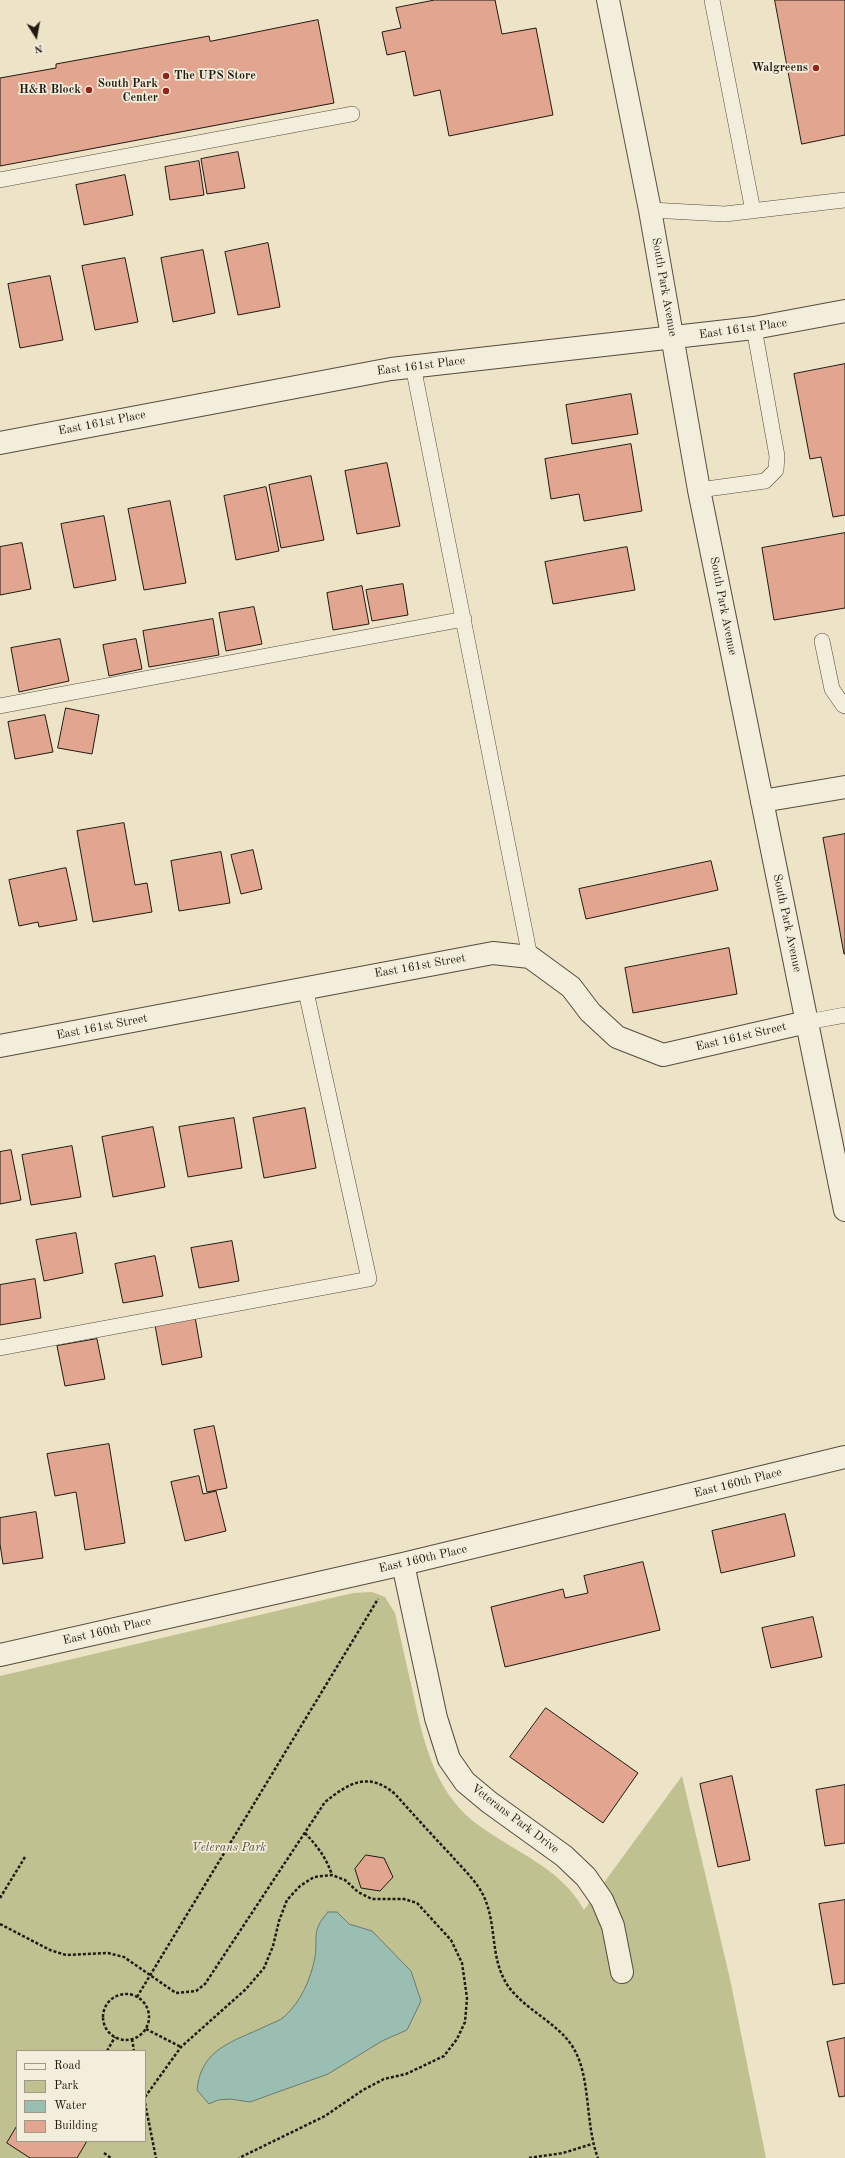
<!DOCTYPE html>
<style>
body{margin:0}
#map{position:relative;width:845px;height:2158px;overflow:hidden;background:#ede3c7;font-family:"Old Standard TT",serif}
canvas{display:block}
.legend{position:absolute;left:16px;top:2050px;width:130px;height:92px;box-sizing:border-box;background:#f3eddb;border:1px solid #9f998a;margin:0;padding:5px 7px;list-style:none;font-size:12px;color:#221a11}
.legend li{display:flex;align-items:center;gap:8px;height:20px}
.legend b{width:20px;border:1px solid #9f998a}
.north{position:absolute;left:16px;top:16px;width:40px;height:40px;-webkit-text-stroke:3px #f3eddb;paint-order:stroke;rotate:169deg;font-size:11px;font-weight:700;line-height:16px;text-align:center;color:#221a11}
.north::after{content:'';display:block;margin:auto;width:14px;height:18px;background:#221a11;clip-path:polygon(50% 0,100% 100%,50% 72%,0 100%)}
</style>
<div id="map">
<canvas width="845" height="2158"></canvas>
<ul class="legend">
<li><b style="height:5px;background:#f3eddb"></b>Road</li>
<li><b style="height:11px;background:#bfc191"></b>Park</li>
<li><b style="height:11px;background:#9abeb1"></b>Water</li>
<li><b style="height:11px;background:#e1a590"></b>Building</li>
</ul>
<div class="north">N</div>
</div>
<script>
const c = document.querySelector('canvas').getContext('2d');
c.lineJoin = 'round';
function paint(path, color) { c.fillStyle = color; c.fill(path, 'evenodd'); }
function strokePath(path, color, width, dash) { c.strokeStyle = color; c.lineWidth = width; c.lineCap = dash ? 'butt' : 'round'; c.setLineDash(dash || []); c.stroke(path); }
function write(font, color, halo, rows, align = 'center') {
  c.font = font + ' "Old Standard TT",serif'; c.lineWidth = 3.5; c.setLineDash([]); c.textBaseline = 'middle'; c.strokeStyle = halo; c.fillStyle = color; for (const [text, x, y, turn = 0] of rows) {
    c.save(); c.translate(x, y); c.rotate((+turn || 0) * Math.PI / 180); c.textAlign = isNaN(turn) ? turn : align; if (halo) c.strokeText(text, 0, 0); c.fillText(text, 0, 0); c.restore();
  }
}
paint(new Path2D(`
 M 372,1592 L 385,1597 L 395,1613 C 401,1640 407,1667 413,1693 C 424,1745 436,1796 481,1827 C 517,1853 562,1869 584,1910 L 682,1776 L 730,1979 L 766,2158 L 0,2158 L 0,1676 L 353,1593 ZM 17,2051 L 145,2051 L 145,2141 L 17,2141 Z`), '#bfc191');
const water = new Path2D(`
 M 328,1912 L 337,1912 L 349,1924 L 372,1931 L 411,1971 L 421,2001 L 407,2030 L 382,2041 L 328,2074 L 250,2102 L 230,2099 L 218,2100 L 209,2104 L 197,2090 C 201,2048 233,2042 266,2026 C 272,2023 280,2021 285,2016 C 301,2001 311,1979 315,1957 C 318,1936 311,1931 328,1912 Z`);
paint(water, '#9abeb1');
strokePath(water, '#6a7c71', 1);
const building = new Path2D(`
 M 435,0 L 495,0 L 502,34 L 536,28 L 553,115 L 449,136 L 440,90 L 414,96 L 405,51 L 387,55 L 382,32 L 401,28 L 396,8 Z
 M 775,0 L 845,0 L 845,135 L 802,144 Z
 M 318,20 L 334,103 L 0,166 L 0,78 L 56,68 L 56,64 L 209,36 L 210,41 Z
 M 238,152 L 245,188 L 207,194 L 201,159 Z
 M 199,161 L 204,195 L 170,200 L 165,167 Z
 M 125,175 L 133,215 L 84,225 L 76,185 Z
 M 268,243 L 280,307 L 238,315 L 225,252 Z
 M 203,250 L 215,313 L 173,322 L 161,258 Z
 M 125,258 L 138,322 L 95,330 L 82,266 Z
 M 50,276 L 63,340 L 20,348 L 8,284 Z
 M 845,364 L 845,515 L 833,517 L 821,457 L 810,459 L 794,374 Z
 M 631,394 L 638,434 L 572,444 L 566,405 Z
 M 631,444 L 642,511 L 584,521 L 579,494 L 551,499 L 545,459 Z
 M 387,463 L 400,526 L 357,534 L 345,471 Z
 M 311,476 L 324,540 L 281,548 L 269,485 Z
 M 266,487 L 279,551 L 236,560 L 224,496 Z
 M 170,501 L 186,583 L 144,590 L 128,509 Z
 M 104,516 L 116,580 L 74,588 L 61,524 Z
 M 845,533 L 845,608 L 774,620 L 762,548 Z
 M 22,543 L 31,589 L 0,595 L 0,547 Z
 M 627,547 L 635,590 L 553,604 L 545,562 Z
 M 403,584 L 408,615 L 372,621 L 366,590 Z
 M 362,586 L 369,624 L 333,630 L 327,593 Z
 M 254,607 L 262,644 L 226,651 L 219,613 Z
 M 213,619 L 219,655 L 149,667 L 143,631 Z
 M 60,639 L 69,681 L 19,692 L 11,648 Z
 M 136,639 L 142,669 L 109,676 L 103,645 Z
 M 66,708 L 99,715 L 92,754 L 58,748 Z
 M 45,715 L 53,752 L 15,759 L 8,722 Z
 M 124,823 L 135,885 L 147,883 L 152,912 L 93,922 L 77,831 Z
 M 845,834 L 845,954 L 844,954 L 823,838 Z
 M 253,850 L 262,889 L 241,894 L 231,855 Z
 M 221,852 L 230,903 L 179,911 L 171,861 Z
 M 711,861 L 718,890 L 586,919 L 579,889 Z
 M 66,868 L 77,920 L 39,927 L 38,922 L 19,926 L 9,880 Z
 M 729,948 L 737,994 L 633,1013 L 625,968 Z
 M 305,1108 L 316,1168 L 264,1178 L 253,1118 Z
 M 234,1118 L 242,1168 L 188,1177 L 179,1127 Z
 M 153,1127 L 165,1187 L 113,1197 L 102,1137 Z
 M 72,1146 L 81,1197 L 31,1205 L 22,1155 Z
 M 11,1150 L 21,1200 L 0,1204 L 0,1152 Z
 M 76,1233 L 83,1273 L 44,1281 L 36,1240 Z
 M 232,1241 L 239,1281 L 199,1288 L 191,1248 Z
 M 155,1256 L 163,1296 L 123,1303 L 115,1264 Z
 M 35,1279 L 41,1318 L 0,1325 L 0,1285 Z
 M 195,1317 L 202,1357 L 162,1365 L 155,1325 Z
 M 97,1339 L 105,1379 L 65,1386 L 57,1346 Z
 M 214,1426 L 227,1488 L 207,1492 L 194,1430 Z
 M 109,1444 L 125,1543 L 85,1550 L 76,1492 L 55,1496 L 47,1454 Z
 M 199,1476 L 203,1494 L 216,1491 L 226,1531 L 185,1541 L 171,1482 Z
 M 36,1512 L 43,1558 L 3,1564 L 0,1544 L 0,1518 Z
 M 785,1514 L 795,1556 L 721,1573 L 712,1531 Z
 M 643,1562 L 660,1630 L 505,1667 L 491,1607 L 563,1589 L 565,1598 L 588,1593 L 584,1576 Z
 M 813,1617 L 822,1657 L 771,1668 L 762,1628 Z
 M 546,1708 L 638,1773 L 603,1823 L 510,1757 Z
 M 732,1776 L 750,1860 L 718,1867 L 700,1784 Z
 M 845,1785 L 845,1843 L 825,1846 L 816,1790 Z
 M 366,1855 L 384,1858 L 393,1877 L 380,1891 L 361,1888 L 355,1869 Z
 M 845,1900 L 845,1983 L 833,1985 L 819,1904 Z
 M 845,2038 L 845,2096 L 839,2097 L 827,2042 Z
 M 17,2126 L 17,2141 L 87,2141 L 77,2158 L 30,2158 L 7,2143 Z`);
paint(building, '#e1a590');
strokePath(building, '#221a11', 1);
const service = new Path2D(`
 M 712,0 L 753,211
 M 0,180 L 352,114
 M 650,210 L 725,214 L 845,200
 M 413,366 L 530,957
 M 699,490 L 765,481 L 776,470 L 777,456 L 754,328
 M 822,641 L 832,689 L 843,705 L 845,706
 M 0,706 L 464,619
 M 807,1022 L 845,1015
 M 0,1348 L 369,1279 L 305,987`);
const minor = new Path2D(`
 M 0,443 L 391,369 L 754,328 L 845,311
 M 762,801 L 845,787
 M 0,1046 L 493,953 L 530,957 L 571,987 L 590,1012 L 617,1037 L 663,1055 L 807,1022
 M 403,1564 L 436,1718 L 449,1759 L 465,1782 L 489,1802 L 564,1856 L 586,1877 L 602,1900 L 613,1926 L 622,1972
 M 0,1655 L 403,1564 L 845,1457`);
const tertiary = new Path2D(`
 M 608,0 L 650,210 L 699,490 L 845,1210`);
strokePath(service, '#554c3e', 16);
strokePath(minor, '#554c3e', 24);
strokePath(tertiary, '#554c3e', 24);
strokePath(new Path2D(`
 M 305,1833 C 317,1846 326,1857 332,1875
 M 0,1898 L 25,1857
 M 0,1924 L 50,1950 L 66,1955 L 108,1953 L 124,1957 L 176,1993 L 196,1991 L 205,1984 L 325,1802 C 349,1783 368,1771 395,1794 C 413,1814 431,1834 450,1854 C 462,1868 478,1882 485,1899 C 497,1928 490,1959 508,1986 C 526,2011 559,2023 574,2049 C 591,2078 585,2125 598,2158
 M103 2017a23 23 0 1 1 46 0a23 23 0 1 1-46 0Z
 M 137,1997 L 378,1599
 M 146,2029 L 181,2047
 M 132,2039 L 134,2051
 M 107,2051 L 115,2037
 M 145,2097 L 181,2047 L 246,1989 L 264,1968 L 273,1946 L 279,1921 L 287,1900 L 300,1886 L 314,1877 L 332,1875 L 345,1880 L 358,1892 L 372,1899 L 404,1899 L 417,1903 L 451,1940 L 462,1963 L 467,1998 L 465,2022 L 457,2039 L 444,2056 L 406,2074 L 384,2079 L 363,2090 L 325,2116 L 239,2158
 M 145,2103 L 156,2158
 M 104,2153 L 111,2158
 M 529,2158 L 563,2153 L 592,2144`), '#221a11', 2.5, [3, 2]);
strokePath(service, '#f3eddb', 15);
strokePath(minor, '#f3eddb', 22);
strokePath(tertiary, '#f3eddb', 22);
for (const [x, y, r, color] of [
 [816,68,4,"#8f2418"],
 [166,76,4,"#8f2418"],
 [89,90,4,"#8f2418"],
 [166,91,4,"#8f2418"]
]) { const dot = new Path2D(); dot.arc(x, y, r, 0, 2 * Math.PI); c.fillStyle = color; c.fill(dot); strokePath(dot, '#f3eddb', 1.5); }
write('bold 12px', '#221a11', '#f3eddb', [
 ["Walgreens",808,68],
 ["The UPS Store",174,76,"left"],
 ["South Park",158,84],
 ["Center",158,98],
 ["H&R Block",81,90]
], 'right');
write('12px', '#221a11', '#f3eddb', [
 ["South Park Avenue",664,287,80],
 ["East 161st Place",743,329,-8],
 ["East 161st Place",421,366,-7],
 ["East 161st Place",102,423,-11],
 ["South Park Avenue",723,606,79],
 ["South Park Avenue",787,923,78],
 ["East 161st Street",420,966,-10],
 ["East 161st Street",102,1027,-11],
 ["East 161st Street",741,1037,-13],
 ["East 160th Place",738,1483,-14],
 ["East 160th Place",423,1559,-13],
 ["East 160th Place",107,1631,-13],
 ["Veterans Park Drive",515,1819,37]
]);
write('italic 12px', '#514c37', '#f3eddb', [
 ["Veterans Park",229,1848]
]);
</script>
